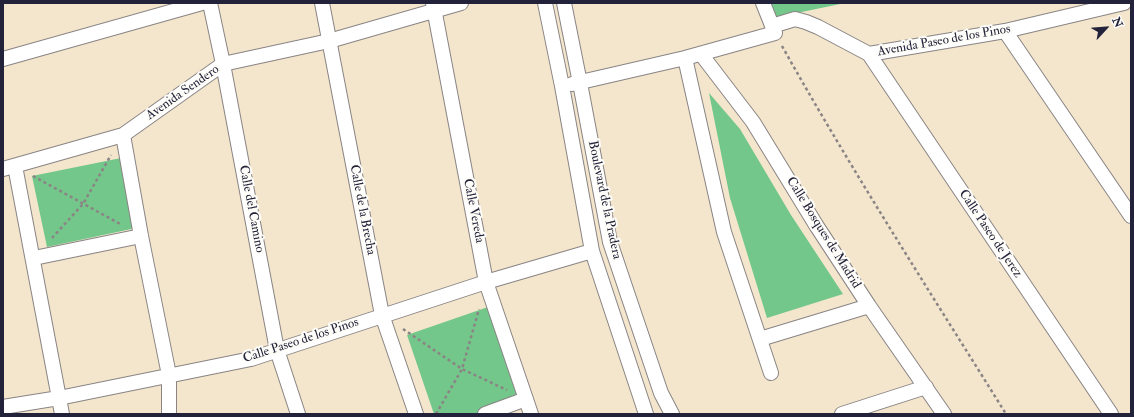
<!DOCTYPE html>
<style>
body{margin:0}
#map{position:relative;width:1134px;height:417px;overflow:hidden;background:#f3e6cd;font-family:"IM FELL Double Pica",serif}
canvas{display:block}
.frame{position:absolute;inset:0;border:4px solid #22223b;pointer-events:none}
.north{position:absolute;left:1086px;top:8px;width:40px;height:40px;-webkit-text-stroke:3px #fdfcf7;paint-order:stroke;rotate:64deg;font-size:11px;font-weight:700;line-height:16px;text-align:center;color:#22223b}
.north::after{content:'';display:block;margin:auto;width:14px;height:18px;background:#22223b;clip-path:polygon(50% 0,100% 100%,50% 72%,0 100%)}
</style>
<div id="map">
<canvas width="1134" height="417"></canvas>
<div class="frame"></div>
<div class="north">N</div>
</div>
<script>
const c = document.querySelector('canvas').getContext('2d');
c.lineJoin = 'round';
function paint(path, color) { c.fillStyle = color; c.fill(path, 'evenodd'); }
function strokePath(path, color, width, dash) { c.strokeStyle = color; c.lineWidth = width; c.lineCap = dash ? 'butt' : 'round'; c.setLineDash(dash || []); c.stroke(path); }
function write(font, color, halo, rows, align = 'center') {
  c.font = font + ' "IM FELL Double Pica",serif'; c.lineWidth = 4; c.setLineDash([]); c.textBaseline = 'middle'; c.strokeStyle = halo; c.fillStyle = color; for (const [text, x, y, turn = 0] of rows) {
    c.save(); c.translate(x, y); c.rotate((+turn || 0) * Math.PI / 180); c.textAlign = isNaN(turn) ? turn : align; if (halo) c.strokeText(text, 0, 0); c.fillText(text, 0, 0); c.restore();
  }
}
paint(new Path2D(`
 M 765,3 L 845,3 L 768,19 Z
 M 709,93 L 740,129 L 791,215 L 843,294 L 767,318 L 730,198 Z
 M 121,158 L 136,228 L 47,247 L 32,176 Z
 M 488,307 L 521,400 L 482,414 L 434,414 L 407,335 Z`), '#74c78a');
const minor = new Path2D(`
 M 210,3 L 223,64 L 277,350 L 298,414
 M 322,3 L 382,315 L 416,414
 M 433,3 L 486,282 L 531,414
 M 545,3 L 562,86 L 592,251 L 646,414
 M 564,3 L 580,83 L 610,242 L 661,393 L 672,414
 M 772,26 L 795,19 L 806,22 L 818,27 L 869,54 L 1005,31 L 1124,3
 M 1005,31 L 1131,216
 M 701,54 L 753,122 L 816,225 L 869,306 L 944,414
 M 869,54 L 1111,414
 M 685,58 L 724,232 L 771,373
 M 3,59 L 202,3
 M 572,84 L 685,58 L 775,33 L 763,3
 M 123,135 L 141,236 L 169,375 L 169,414
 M 15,166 L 62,414
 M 3,169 L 123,135 L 223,64 L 329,41 L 461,3
 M 34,258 L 141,236
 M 760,339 L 869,306
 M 3,407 L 59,398 L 251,359 L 486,282 L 592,251
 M 485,414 L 526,399
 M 842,414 L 926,387`);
strokePath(minor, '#8a8484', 16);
strokePath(new Path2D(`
 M 782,46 C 852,171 930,292 1006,414
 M 33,176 L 122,225
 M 52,238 L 83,204 L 111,155
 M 403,329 L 462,369 L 507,390
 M 436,414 L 462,369 L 479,309`), '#8a8484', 2.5, [3, 3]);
strokePath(minor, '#fff', 14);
write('13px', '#22223b', '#fdfcf7', [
 ["Avenida Paseo de los Pinos",944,41,-10],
 ["Avenida Sendero",183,93,-35],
 ["Boulevard de la Pradera",604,200,78],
 ["Calle del Camino",251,209,79],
 ["Calle de la Brecha",362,210,79],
 ["Calle Vereda",473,211,79],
 ["Calle Bosques de Madrid",823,233,58],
 ["Calle Paseo de Jerez",990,234,56],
 ["Calle Paseo de los Pinos",301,341,-18]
]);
</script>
